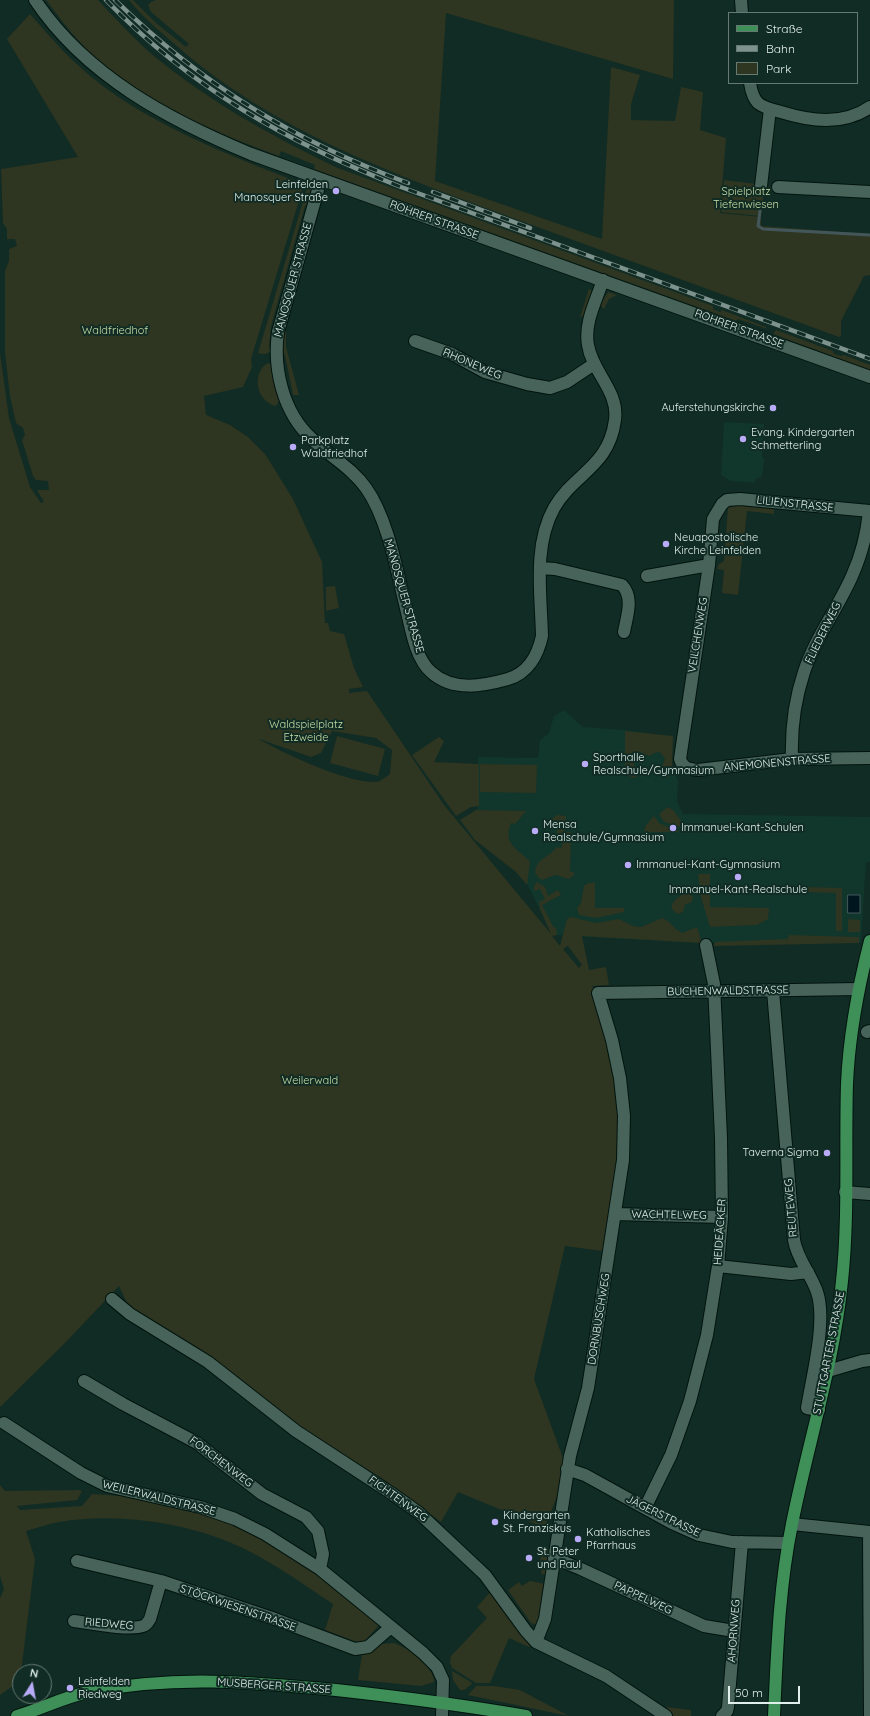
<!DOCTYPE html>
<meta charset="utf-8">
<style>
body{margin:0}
#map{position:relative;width:870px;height:1716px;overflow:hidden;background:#112c24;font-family:Quicksand,sans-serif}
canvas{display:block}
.legend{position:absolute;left:728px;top:12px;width:130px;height:72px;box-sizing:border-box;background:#112c24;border:1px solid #647a73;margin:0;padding:5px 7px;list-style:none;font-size:12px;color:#e0efea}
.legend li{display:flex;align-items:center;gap:8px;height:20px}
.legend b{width:20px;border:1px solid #647a73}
.north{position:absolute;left:12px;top:1664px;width:40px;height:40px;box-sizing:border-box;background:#112c24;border:1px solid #647a73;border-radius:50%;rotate:11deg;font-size:11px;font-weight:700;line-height:16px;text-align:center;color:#e0efea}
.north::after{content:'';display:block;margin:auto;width:14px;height:18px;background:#b8abf7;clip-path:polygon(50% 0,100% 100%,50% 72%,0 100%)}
.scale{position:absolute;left:728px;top:1686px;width:72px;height:18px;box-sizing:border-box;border:2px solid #e0efea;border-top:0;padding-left:5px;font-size:12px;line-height:14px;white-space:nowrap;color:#e0efea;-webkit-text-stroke:3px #112c24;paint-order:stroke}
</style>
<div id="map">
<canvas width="870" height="1716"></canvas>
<ul class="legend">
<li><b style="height:5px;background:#3f8f59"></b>Straße</li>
<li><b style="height:5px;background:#7d928c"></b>Bahn</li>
<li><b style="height:11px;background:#2e3521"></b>Park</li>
</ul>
<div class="north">N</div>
<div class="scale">50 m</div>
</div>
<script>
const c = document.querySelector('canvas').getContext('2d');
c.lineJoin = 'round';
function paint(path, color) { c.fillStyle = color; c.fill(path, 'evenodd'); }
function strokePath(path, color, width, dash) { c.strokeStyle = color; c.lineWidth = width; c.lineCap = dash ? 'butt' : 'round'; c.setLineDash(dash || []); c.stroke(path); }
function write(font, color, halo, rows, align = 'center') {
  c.font = font + ' Quicksand,sans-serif'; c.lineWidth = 4; c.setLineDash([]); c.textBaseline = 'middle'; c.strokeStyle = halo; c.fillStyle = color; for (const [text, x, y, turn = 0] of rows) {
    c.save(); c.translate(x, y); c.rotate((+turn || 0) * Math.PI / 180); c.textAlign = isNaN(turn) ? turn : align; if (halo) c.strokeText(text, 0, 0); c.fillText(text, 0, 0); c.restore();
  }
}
paint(new Path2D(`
 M 724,422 L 764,424 L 762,457 L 764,459 L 763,470 L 761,478 L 756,478 L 755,483 L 731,481 L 721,475 Z
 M 564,710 L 583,727 L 624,730 L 672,737 L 671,767 L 678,780 L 677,801 L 683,814 L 870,817 L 870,862 L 866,862 L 861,942 L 702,943 L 553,935 L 526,882 L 511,867 L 477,840 L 478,757 L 538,758 L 540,740 L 549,733 L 554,716 Z`), '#11362c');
paint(new Path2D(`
 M 46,0 L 98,0 C 116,19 134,39 154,56 C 210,102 273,137 338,168 L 713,306 L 713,309 L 720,312 L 722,310 L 766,327 L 767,329 L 738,319 L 736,321 L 314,169 L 315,165 L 281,151 L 279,156 C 214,132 148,103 96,58 C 77,41 61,20 46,0 Z
 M 129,0 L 133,0 L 156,23 L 186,47 L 189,44 L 151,12 L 148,5 L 151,2 L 156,0 L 674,0 L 673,79 L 446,13 L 435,181 L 602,239 L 611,67 L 640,75 L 631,104 L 631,120 L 675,121 L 681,87 L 703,92 L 700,130 L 726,138 L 720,213 L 761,217 L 761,226 L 870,234 L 870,275 L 864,276 L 841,321 L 841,336 L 839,337 C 740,301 642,265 543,229 C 416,182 282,138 178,47 C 161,32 143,18 129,0 Z
 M 30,14 C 46,32 62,51 80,67 C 139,121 230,156 304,184 L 251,359 L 252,367 L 243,387 L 204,396 L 206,415 L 230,425 L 248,437 L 265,454 L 293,499 L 322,562 L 325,623 L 328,623 L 330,631 L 344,634 L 354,668 L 363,687 L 349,689 L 349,693 L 367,691 L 444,805 L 551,934 L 540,909 L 539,902 L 545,899 L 540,889 L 534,891 L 534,886 L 537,882 L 545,887 L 548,896 L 558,890 L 561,895 L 542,905 L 554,928 L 556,927 L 557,935 L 552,936 L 560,946 L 567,919 L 571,917 L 596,923 L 619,919 L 633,926 L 641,927 L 662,918 C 671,921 673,929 682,933 L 697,927 L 702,943 L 582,936 L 589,970 L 606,967 L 609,985 L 592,986 L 598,993 L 623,1096 L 610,1252 L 565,1246 L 534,1379 L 567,1469 L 545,1528 L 458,1492 L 441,1522 L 380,1477 L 305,1432 L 128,1305 L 119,1286 L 64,1344 L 0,1407 L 0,353 L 9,418 L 30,487 L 41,503 L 44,502 L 37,490 L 49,490 L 48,481 L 36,480 L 33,476 L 22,440 L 25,435 L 23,428 L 16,423 L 10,396 L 5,353 L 5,271 L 9,261 L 9,249 L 17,246 L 15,239 L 7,239 L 7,229 L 3,223 L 1,169 L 78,157 L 7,39 ZM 332,731 L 376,738 L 392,750 L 390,774 C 387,776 383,779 380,781 C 357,788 280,752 259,739 L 311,757 L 321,753 ZM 568,946 L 582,965 L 579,968 L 563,949 Z
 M 724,180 L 756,184 L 764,188 L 761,216 L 721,212 Z
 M 308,185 L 315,187 L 311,202 L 305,206 L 271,326 L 269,347 L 272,349 C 270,354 263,355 258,353 Z
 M 589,289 L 592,291 L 592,296 L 584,316 L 580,317 Z
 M 608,292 L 617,295 L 609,299 L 604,309 L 600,305 Z
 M 283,330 L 286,332 L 286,347 L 299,395 L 293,395 L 285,355 L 281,352 Z
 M 776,330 L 833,351 L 834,354 L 841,356 L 844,355 L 870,365 L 870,370 L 773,334 Z
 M 268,363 L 273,365 L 280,399 L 276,406 C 256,402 251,372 268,363 Z
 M 737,505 L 774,509 L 774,514 L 747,511 L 738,595 L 722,593 L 724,570 L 717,569 L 719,564 L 724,561 L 728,508 Z
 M 335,586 L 339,608 L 326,611 L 326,587 Z
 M 625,731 L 673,736 L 672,769 L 668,778 L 662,776 L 661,769 L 665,759 L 661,753 L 657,752 L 649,756 L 640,752 L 636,753 C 630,758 632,764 638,769 L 637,776 L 635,778 L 625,775 Z
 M 337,736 L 385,749 L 378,776 L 330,763 Z
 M 439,737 L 444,741 L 434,762 L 479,764 L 479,806 L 471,807 L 456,816 L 412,755 Z
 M 480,764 L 537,765 L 536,793 L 480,792 Z
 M 668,807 L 673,810 L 687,829 L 664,822 L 659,814 Z
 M 476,810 L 526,811 L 515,824 L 511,823 C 502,845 519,849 530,862 L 527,885 L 516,872 L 475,840 L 460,820 Z
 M 557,815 L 566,816 L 565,832 L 571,832 L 570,872 L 574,872 L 574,875 L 569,879 C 565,879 561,876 557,875 C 548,875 542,887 535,872 C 537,858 550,857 557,847 L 561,848 L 563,841 L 557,838 L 557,827 L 552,819 Z
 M 654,816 L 659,823 L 680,832 L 644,832 L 646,825 Z
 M 698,874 L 710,874 L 710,907 L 769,908 L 768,919 L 757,925 L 710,927 L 701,897 Z
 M 588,883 L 595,883 L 595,908 L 624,908 L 624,912 L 596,918 L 579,915 L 577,908 L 581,903 L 584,886 Z
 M 806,887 L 842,888 L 842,931 L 836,931 L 836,893 L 806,892 Z
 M 687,892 L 693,897 L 692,902 L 685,905 L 683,912 L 678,914 C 663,906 678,897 687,892 Z
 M 848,919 L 860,920 L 860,932 L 848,932 Z
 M 789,935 L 859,937 L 859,943 L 714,946 L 715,942 L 788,939 Z
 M 0,1485 L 5,1491 L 79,1490 L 82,1491 L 77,1500 L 17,1506 L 20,1510 L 82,1506 L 92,1494 L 122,1496 L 178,1504 L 238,1523 L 297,1558 L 333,1585 L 380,1624 L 362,1644 L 325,1630 L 333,1604 C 300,1582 266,1557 229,1542 C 177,1521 113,1513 59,1522 C 48,1524 37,1528 26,1531 L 35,1559 L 20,1681 L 0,1695 L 0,1598 L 4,1589 L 0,1576 Z
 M 542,1549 L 550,1550 L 546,1575 L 541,1574 L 543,1562 L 540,1562 Z
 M 530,1581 L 545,1584 L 540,1622 L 537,1625 L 531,1623 L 508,1590 L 519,1582 L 522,1586 Z
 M 493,1589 L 532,1645 L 529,1647 L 509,1638 L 490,1683 L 476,1683 L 452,1668 L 450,1662 L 451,1656 L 487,1618 L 477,1607 Z
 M 393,1643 C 405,1645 436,1669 434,1682 L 421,1686 L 358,1680 L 362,1654 L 381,1644 Z
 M 452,1671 L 471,1682 L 472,1684 L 464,1690 L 460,1690 L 453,1680 Z
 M 476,1686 L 494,1686 L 520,1690 L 569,1716 L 468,1695 Z
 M 666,1707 L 691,1710 L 691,1716 L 669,1716 L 673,1714 Z`), '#2e3521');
const water = new Path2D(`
 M 848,895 L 860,895 L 860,913 L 848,913 Z`);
paint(water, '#00161e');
strokePath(water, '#43575b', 1);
strokePath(new Path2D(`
 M 760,211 L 758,226 L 763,229 L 870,235`), '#43575b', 3);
const minor = new Path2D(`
 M 35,0 C 86,76 169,120 251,154 L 870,377
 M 741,0 L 742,13
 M 750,83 C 751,90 753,98 758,103 C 764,108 773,110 781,112 C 810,121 843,126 870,107
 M 321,179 L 278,332 C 273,369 283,412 311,438 C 329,456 351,467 366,488 C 388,519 397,572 406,608 C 411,628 415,658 431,672 C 453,692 483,686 508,679 C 528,673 538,655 542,636 C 541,594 533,546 554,508 C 574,473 609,467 615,420 C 619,391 592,372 588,345 C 584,323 596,301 603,280
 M 761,186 L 770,109
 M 778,187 L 870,192
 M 415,341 L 452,354 L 485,372 L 527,384 L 550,388 L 567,382 L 594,364
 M 870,511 L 740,499 L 727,500 L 722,504 L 713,519 L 709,565 L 680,759 C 683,769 690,769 698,770 L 792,759 L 870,758
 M 540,568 L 555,569 L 622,585 C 634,598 627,615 624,632
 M 647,576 L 709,565
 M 792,759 C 791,730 795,699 804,672 C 815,638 838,608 852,576 C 861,556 867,533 869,511
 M 773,991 L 794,1240 C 797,1259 811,1274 817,1292 C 827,1321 812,1377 807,1408 L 819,1410
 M 867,1032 L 870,1031
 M 845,1192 L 870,1194
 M 616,1214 L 722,1217
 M 718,1266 L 791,1274 L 808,1272
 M 112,1299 L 130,1314 L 208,1362 L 296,1431 L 391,1493 L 419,1513 L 485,1575 L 526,1631 L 536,1642 L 606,1676 L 666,1716
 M 828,1371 L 862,1361 L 870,1360
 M 84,1381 L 123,1404 L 197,1443 L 262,1494 L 306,1517 L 318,1531 L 323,1554 L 320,1569
 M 4,1423 L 81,1473 L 107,1486 L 200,1507 L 235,1519 L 265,1534 L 320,1569 L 423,1653 L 437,1667 L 443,1680 L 442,1716
 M 567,1469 L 585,1475 L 672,1523 L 699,1535 L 732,1542 L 788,1543
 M 645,1508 L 671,1455 L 690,1401 L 707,1335 L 718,1266 L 722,1217 L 721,1138 L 714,984 L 706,945
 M 792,1524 L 870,1532
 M 869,1532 L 870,1716
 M 554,1558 L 581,1569 L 704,1626 L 734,1631
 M 77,1561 L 161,1581 L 275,1619 L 355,1649 L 368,1647 L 391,1627
 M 74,1621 C 89,1623 130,1631 143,1626 C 147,1625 148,1622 150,1619 L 161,1581
 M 536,1642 L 545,1619 L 570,1456 L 588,1388 L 623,1160 L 624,1116 L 620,1078 L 612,1040 L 598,993 L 858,989
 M 722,1716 L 727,1711 L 728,1707 L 742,1542`);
const major = new Path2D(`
 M 17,1716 C 42,1709 63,1697 89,1692 C 174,1675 251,1682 336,1690 C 400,1697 463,1705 526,1716
 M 774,1716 C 777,1652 779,1587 792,1524 C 808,1443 834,1364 842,1281 C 849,1216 845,1150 847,1084 C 849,1036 858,988 870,941`);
strokePath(minor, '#00140e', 14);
strokePath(major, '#00140e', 14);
strokePath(minor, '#48635a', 12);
strokePath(major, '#3f8f59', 12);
const rail = new Path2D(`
 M 106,0 C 192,89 287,142 401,187 L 870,359
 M 115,0 C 202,85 295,141 408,183
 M 433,192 L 530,228`);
strokePath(rail, '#7d928c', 4.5);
strokePath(rail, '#112c24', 3, [9]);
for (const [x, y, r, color] of [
 [336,191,4,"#b8abf7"],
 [773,408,4,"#b8abf7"],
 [743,439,4,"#b8abf7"],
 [293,447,4,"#b8abf7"],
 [666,544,4,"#b8abf7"],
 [585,764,4,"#b8abf7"],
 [673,828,4,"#b8abf7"],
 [535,831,4,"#b8abf7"],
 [628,865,4,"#b8abf7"],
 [738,877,4,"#b8abf7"],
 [827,1153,4,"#b8abf7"],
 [495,1522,4,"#b8abf7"],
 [578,1539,4,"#b8abf7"],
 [529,1558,4,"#b8abf7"],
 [70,1688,4,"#b8abf7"]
]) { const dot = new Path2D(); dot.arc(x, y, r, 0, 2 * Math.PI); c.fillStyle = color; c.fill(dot); strokePath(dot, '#112c24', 1.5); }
write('11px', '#e0efea', '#112c24', [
 ["Leinfelden",328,185,"right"],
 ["Manosquer Straße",328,198,"right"],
 ["Auferstehungskirche",765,408,"right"],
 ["Evang. Kindergarten",751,433],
 ["Schmetterling",751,446],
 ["Parkplatz",301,441],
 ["Waldfriedhof",301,454],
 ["Neuapostolische",674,538],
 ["Kirche Leinfelden",674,551],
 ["Sporthalle",593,758],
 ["Realschule/Gymnasium",593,771],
 ["Mensa",543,825],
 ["Realschule/Gymnasium",543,838],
 ["Immanuel-Kant-Schulen",681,828],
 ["Immanuel-Kant-Gymnasium",636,865],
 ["Immanuel-Kant-Realschule",738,890,"center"],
 ["Taverna Sigma",819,1153,"right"],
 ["Kindergarten",503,1516],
 ["St. Franziskus",503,1529],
 ["Katholisches",586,1533],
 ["Pfarrhaus",586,1546],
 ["St. Peter",537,1552],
 ["und Paul",537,1565],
 ["Leinfelden",78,1682],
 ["Riedweg",78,1695]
], 'left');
write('11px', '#c8dda6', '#112c24', [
 ["Spielplatz",746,192],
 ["Tiefenwiesen",746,205],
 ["Waldfriedhof",115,331],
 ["Waldspielplatz",306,725],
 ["Etzweide",306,738],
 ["Weilerwald",310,1081]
]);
write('11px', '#e0efea', '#112c24', [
 ["ROHRER STRASSE",434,220,20],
 ["MANOSQUER STRASSE",293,280,-75],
 ["ROHRER STRASSE",739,329,20],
 ["RHONEWEG",472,364,23],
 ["LILIENSTRASSE",795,504,6],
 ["MANOSQUER STRASSE",404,596,74],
 ["FLIEDERWEG",823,633,-64],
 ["VEILCHENWEG",698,635,-81],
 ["ANEMONENSTRASSE",777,763,-5],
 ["BUCHENWALDSTRASSE",728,991,-1],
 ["REUTEWEG",791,1208,-95],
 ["WACHTELWEG",669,1215,1],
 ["HEIDEÄCKER",720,1232,-86],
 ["DORNBUSCHWEG",599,1319,-81],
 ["STUTTGARTER STRASSE",829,1353,-79],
 ["FORCHENWEG",221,1462,37],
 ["WEILERWALDSTRASSE",159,1498,14],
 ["FICHTENWEG",398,1499,36],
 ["JÄGERSTRASSE",663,1516,26],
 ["PAPPELWEG",643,1598,25],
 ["STÖCKWIESENSTRASSE",238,1608,19],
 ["RIEDWEG",109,1624,5],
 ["AHORNWEG",734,1631,-86],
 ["MUSBERGER STRASSE",274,1686,4]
]);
</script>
